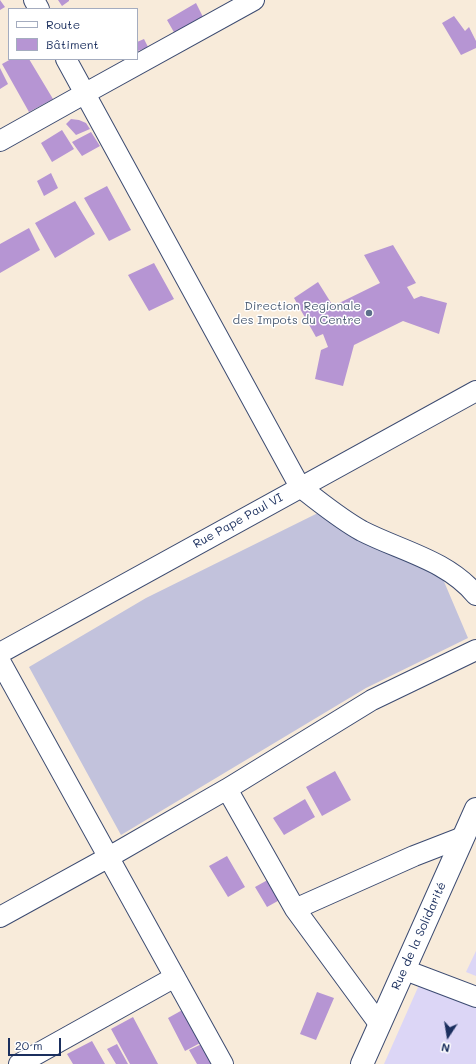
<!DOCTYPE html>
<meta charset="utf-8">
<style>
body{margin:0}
#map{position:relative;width:476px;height:1064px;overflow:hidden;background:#f8ebda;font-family:Mali,sans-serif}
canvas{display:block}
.legend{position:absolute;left:8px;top:8px;width:130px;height:52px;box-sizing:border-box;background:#fff;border:1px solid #a4acbf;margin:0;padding:5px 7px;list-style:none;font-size:12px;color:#1b2f5e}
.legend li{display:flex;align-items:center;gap:8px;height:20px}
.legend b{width:20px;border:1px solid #a4acbf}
.north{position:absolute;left:428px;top:1016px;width:40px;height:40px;-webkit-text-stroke:3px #fff;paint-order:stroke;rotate:192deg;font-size:11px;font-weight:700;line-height:16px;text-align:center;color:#1b2f5e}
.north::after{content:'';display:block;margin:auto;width:14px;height:18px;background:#1b2f5e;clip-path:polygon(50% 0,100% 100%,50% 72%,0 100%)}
.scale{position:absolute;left:8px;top:1038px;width:53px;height:18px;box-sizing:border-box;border:2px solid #1b2f5e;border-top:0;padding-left:5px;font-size:12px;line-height:14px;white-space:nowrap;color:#1b2f5e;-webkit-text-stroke:3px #fff;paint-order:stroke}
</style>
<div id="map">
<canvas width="476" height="1064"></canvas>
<ul class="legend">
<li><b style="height:5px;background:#fff"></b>Route</li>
<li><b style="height:11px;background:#b695d3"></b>Bâtiment</li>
</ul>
<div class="north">N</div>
<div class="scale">20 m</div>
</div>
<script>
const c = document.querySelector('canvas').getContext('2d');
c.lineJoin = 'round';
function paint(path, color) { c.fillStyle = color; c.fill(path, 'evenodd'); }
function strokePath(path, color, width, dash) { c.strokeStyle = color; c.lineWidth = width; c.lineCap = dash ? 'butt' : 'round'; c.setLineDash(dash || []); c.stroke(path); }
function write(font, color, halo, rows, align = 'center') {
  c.font = font + ' Mali,sans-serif'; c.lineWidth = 3; c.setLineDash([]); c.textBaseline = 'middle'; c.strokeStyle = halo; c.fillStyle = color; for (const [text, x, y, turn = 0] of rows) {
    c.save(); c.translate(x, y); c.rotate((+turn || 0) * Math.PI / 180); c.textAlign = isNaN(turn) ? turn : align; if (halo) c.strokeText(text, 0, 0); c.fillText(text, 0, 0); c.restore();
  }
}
paint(new Path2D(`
 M 476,951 L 476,976 L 466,972 Z
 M 419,985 L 476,1008 L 476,1064 L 384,1064 Z`), '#dcd6f6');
paint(new Path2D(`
 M 324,510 L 434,558 L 468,638 L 366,688 L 121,835 L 29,667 L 146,598 Z`), '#c2c2dc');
paint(new Path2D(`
 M 0,0 L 5,7 L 0,10 Z
 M 58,0 L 69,0 L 69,1 L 62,6 Z
 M 196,3 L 204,19 L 175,34 L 167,20 Z
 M 454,16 L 465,31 L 469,27 L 476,41 L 476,48 L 461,55 L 442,23 Z
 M 144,39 L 148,47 L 138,51 L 137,42 Z
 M 11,59 L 29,59 L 53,99 L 29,112 L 2,64 Z
 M 0,68 L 8,84 L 0,89 Z
 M 71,119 L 79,120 L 86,123 L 90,129 L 76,135 L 66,124 Z
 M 62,130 L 74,149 L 52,162 L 41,143 Z
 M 91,132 L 100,146 L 82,156 L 72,142 Z
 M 51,173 L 58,188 L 44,196 L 37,181 Z
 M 107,186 L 131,230 L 109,241 L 84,198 Z
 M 75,201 L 95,234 L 55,258 L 35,223 Z
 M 29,228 L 40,250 L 0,273 L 0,244 Z
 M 393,245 L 416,283 L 407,287 L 414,299 L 421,296 L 447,303 L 439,334 L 403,321 L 354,345 L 343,386 L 315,379 L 321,350 L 328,347 L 323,334 L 316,337 L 294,298 L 318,282 L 333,306 L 380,283 L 364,255 Z
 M 154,263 L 174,299 L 149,311 L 128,275 Z
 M 335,771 L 351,800 L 322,816 L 306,787 Z
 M 305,799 L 315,817 L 284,835 L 273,818 Z
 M 227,856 L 245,887 L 228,897 L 209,866 Z
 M 273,877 L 285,897 L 267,907 L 255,887 Z
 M 317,992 L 334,998 L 316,1040 L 300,1034 Z
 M 186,1008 L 204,1041 L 185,1051 L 168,1018 Z
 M 133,1017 L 158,1064 L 130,1064 L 111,1029 Z
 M 92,1041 L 105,1064 L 73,1064 L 67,1054 Z
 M 206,1042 L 218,1064 L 197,1064 L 189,1050 Z
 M 117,1044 L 128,1064 L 116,1064 L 107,1049 Z`), '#b695d3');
const minor = new Path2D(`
 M 34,0 L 39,9
 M 66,59 L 300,487 C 320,502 340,519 362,531 C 401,551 447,560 476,595
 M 0,141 L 84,94 L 254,0
 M 0,653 L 476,391
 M 0,661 L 223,1064
 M 227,789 L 295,909 L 380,1025
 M 295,909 L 414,856 L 463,837
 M 0,917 L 109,857 L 227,789 L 372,700 L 476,650
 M 405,970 L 476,997
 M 19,1064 L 175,977`);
const tertiary = new Path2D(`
 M 362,1064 L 476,809`);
strokePath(minor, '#3c4b71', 22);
strokePath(tertiary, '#3c4b71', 24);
strokePath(minor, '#fff', 20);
strokePath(tertiary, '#fff', 22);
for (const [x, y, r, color] of [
 [369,313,4,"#5c6f8a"]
]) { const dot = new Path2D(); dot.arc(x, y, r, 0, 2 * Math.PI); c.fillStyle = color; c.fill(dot); strokePath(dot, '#fff', 1.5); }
write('12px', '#4e5e75', '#fff', [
 ["Direction Regionale",361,306],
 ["des Impots du Centre",361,320]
], 'right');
write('12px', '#1b2f5e', '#fff', [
 ["Rue Pape Paul VI",238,521,-29],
 ["Rue de la Solidarité",419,936,-66]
]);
</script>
